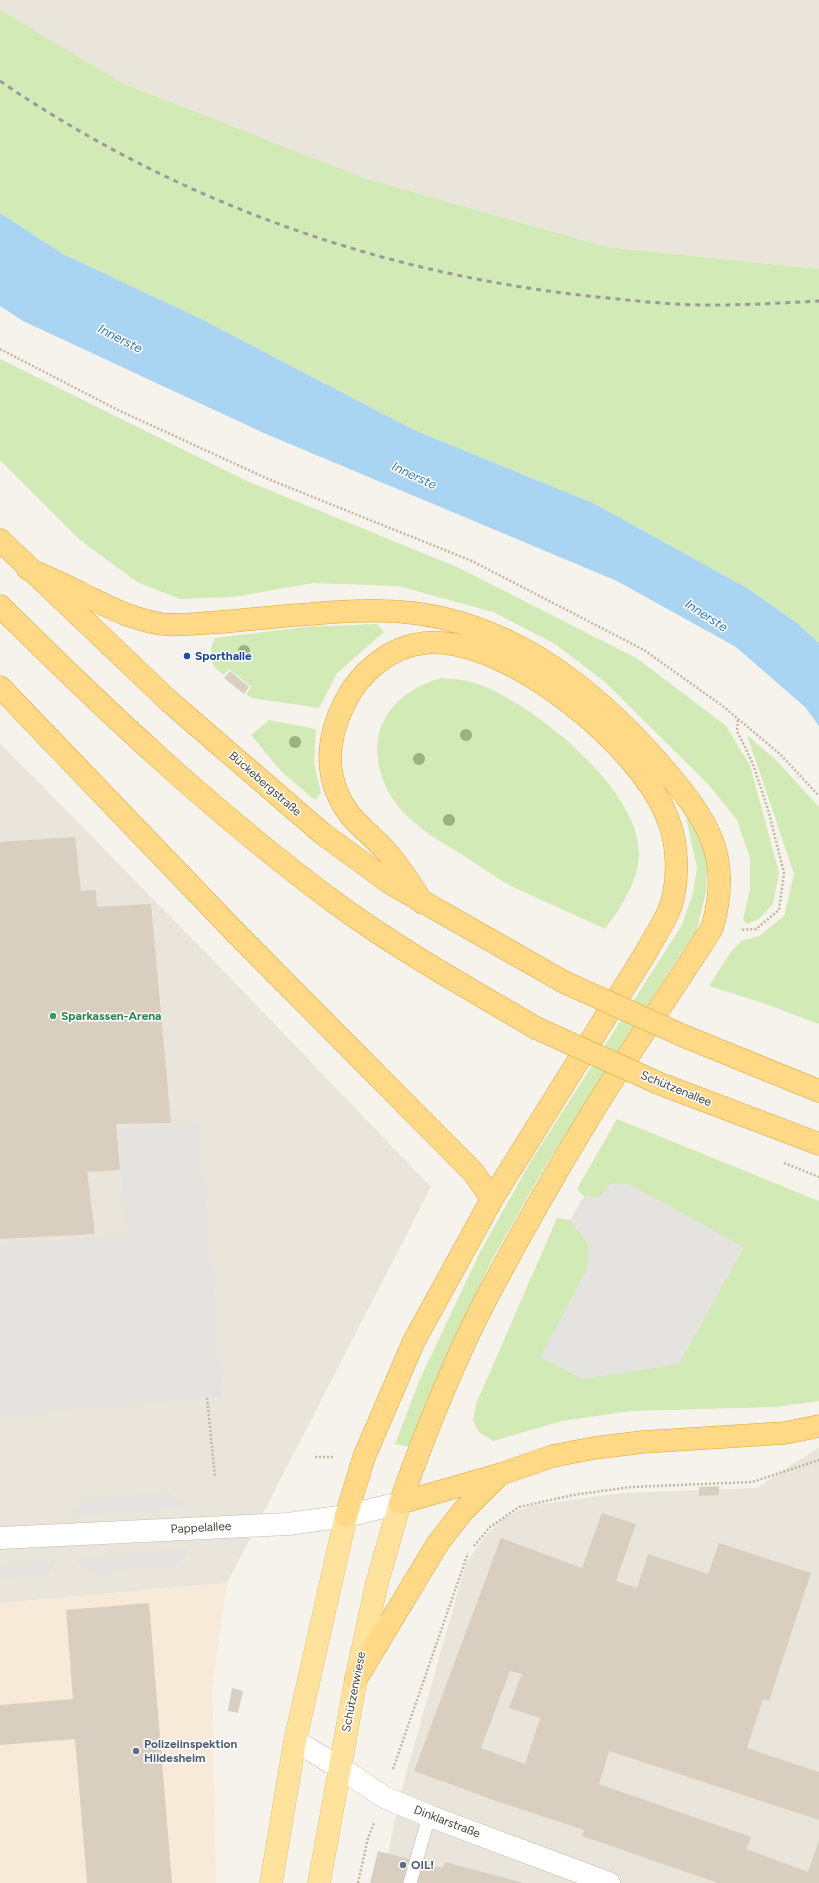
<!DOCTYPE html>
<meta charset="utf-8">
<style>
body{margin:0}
canvas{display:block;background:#f6f3ec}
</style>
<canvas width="819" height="1883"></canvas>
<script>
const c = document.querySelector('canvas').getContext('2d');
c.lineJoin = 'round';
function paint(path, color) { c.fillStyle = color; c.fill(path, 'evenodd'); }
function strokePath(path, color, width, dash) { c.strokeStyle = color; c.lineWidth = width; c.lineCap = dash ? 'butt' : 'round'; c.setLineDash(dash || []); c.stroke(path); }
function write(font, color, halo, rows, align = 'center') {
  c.font = font + ' Figtree,sans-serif'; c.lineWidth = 3; c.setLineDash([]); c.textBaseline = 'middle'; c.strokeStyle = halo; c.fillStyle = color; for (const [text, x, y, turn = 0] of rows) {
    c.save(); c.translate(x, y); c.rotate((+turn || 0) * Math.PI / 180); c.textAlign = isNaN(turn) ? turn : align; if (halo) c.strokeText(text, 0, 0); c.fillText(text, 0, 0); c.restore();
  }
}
paint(new Path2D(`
 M 0,0 L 819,0 L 819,269 L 607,247 L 367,179 L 108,77 L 0,11 Z
 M 0,743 L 212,959 L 431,1187 L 227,1583 L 0,1603 Z
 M 819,1447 L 819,1883 L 382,1883 L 401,1791 L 466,1563 L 485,1536 L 505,1517 L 528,1506 L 621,1493 L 757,1488 Z`), '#eae5da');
paint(new Path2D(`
 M 227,1583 L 212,1688 L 216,1883 L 0,1883 L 0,1603 Z`), '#f7ead8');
paint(new Path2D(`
 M 0,10 L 120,82 L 367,179 L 607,247 L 819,269 L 819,643 L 798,624 L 747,588 L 593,503 L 414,430 L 201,319 L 63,254 L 0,213 Z
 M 0,359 L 247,481 L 459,568 L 638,659 L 726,726 L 750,765 L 779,873 L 773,904 L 759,919 L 747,924 L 743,919 L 750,889 L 750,858 L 737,820 L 708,784 L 605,682 L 555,644 L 493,612 L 398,586 L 313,583 L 234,597 L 180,599 L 137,582 L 80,540 L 0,460 Z
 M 377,624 L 384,632 L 337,673 L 319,708 L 252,698 L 246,694 L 251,687 L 229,669 L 224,675 C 221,672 216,670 214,666 C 210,660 210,643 215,638 L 305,627 Z
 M 442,678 C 455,679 467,680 478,684 C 534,704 639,789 639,853 C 639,881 621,907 605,929 C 576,915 546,902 517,889 C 497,879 477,864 458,852 C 434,838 408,822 393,799 C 380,780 373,752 380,730 C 390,701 415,685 442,678 Z
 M 269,720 L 316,729 L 314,763 L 321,793 L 316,799 L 312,798 L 281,771 L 251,735 Z
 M 747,735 L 774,758 L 819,807 L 819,1024 L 763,1003 L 709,986 L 730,953 L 741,941 L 759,936 L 784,916 L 794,874 Z
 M 690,816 L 703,842 L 707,867 L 706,893 L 696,933 L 679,956 L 543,1170 L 493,1258 L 434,1384 L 410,1447 L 395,1444 L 420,1379 L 480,1252 L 531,1161 L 682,925 L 693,893 L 697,868 L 687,822 L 687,818 Z
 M 617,1119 L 819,1201 L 819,1401 L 776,1407 L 631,1411 L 562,1421 L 493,1441 L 479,1432 L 473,1421 L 476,1404 L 557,1218 L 570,1220 L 589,1244 L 587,1270 L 541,1357 L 583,1379 L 598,1198 L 584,1196 L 577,1189 Z`), '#d2eab5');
paint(new Path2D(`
 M 198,1122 L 222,1396 L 0,1415 L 0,1246 L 126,1235 L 120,1129 Z
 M 612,1183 L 631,1185 L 744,1247 L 679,1364 L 583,1379 L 540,1357 L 587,1270 L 589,1244 L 570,1220 L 584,1196 L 598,1198 Z
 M 170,1492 L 184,1505 L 71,1516 L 82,1501 Z
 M 190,1548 L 181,1563 L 95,1573 L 75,1560 Z
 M 57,1560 L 48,1573 L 0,1578 L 0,1566 Z`), '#e5e3e0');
paint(new Path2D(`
 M 0,213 L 63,254 L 201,319 L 414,430 L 593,503 L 747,588 L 798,624 L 819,643 L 819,726 L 805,707 L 736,647 L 617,581 L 266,434 L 23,321 L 0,306 Z`), '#a9d4f2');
paint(new Path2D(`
 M 230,671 L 249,687 L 244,694 L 224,678 Z
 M 75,837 L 81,891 L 96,890 L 97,907 L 151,904 L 171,1123 L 116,1124 L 120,1170 L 87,1172 L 95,1234 L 0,1239 L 0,842 Z
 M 719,1486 L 719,1495 L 699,1496 L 699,1487 Z
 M 602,1513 L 636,1524 L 616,1581 L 637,1588 L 648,1554 L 708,1574 L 719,1543 L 811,1573 L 769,1701 L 763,1699 L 747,1748 L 819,1772 L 819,1820 L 609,1751 L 599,1784 L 751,1837 L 746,1849 L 808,1872 L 819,1841 L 819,1883 L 718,1883 L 582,1836 L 584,1830 L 499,1802 L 414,1771 L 501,1538 L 582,1568 ZM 510,1671 L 522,1674 L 509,1708 L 540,1718 L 525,1764 L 481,1748 Z
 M 149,1603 L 172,1883 L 87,1883 L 75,1739 L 0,1745 L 0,1705 L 73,1699 L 66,1610 Z
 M 232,1688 L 243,1691 L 238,1713 L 228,1711 Z
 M 378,1851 L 443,1868 L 445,1862 L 524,1883 L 370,1883 Z`), '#d8cfc1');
const service = new Path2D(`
 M 410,1883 L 429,1816`);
const minor = new Path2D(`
 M 0,1538 L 288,1524 L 346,1516 L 400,1503
 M 295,1741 L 339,1767 L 384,1797 L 429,1816 L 609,1883`);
const primary = new Path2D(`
 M 271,1883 L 295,1741 L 346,1516
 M 319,1883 L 356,1679 L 377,1583 L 400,1503`);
const trunk = new Path2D(`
 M 0,540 L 170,702 L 323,834 L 390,883 L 564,982
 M 28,569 C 46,577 63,584 80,593 C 109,607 130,619 162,624 C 176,626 192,624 206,623 C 241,621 276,616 311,614 C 354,610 400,608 442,618 C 533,639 605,700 664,769 C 708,821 733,857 712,928 C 672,991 629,1052 590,1116 C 554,1175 520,1235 487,1297 C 453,1362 425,1433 400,1503
 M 0,606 C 107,712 213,812 334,902 C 398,949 468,988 536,1028
 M 0,687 L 236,933 L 473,1172 L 492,1199
 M 686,1037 L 819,1091
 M 658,1083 L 819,1144
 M 400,1503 L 501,1474 L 553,1456 L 594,1448 L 643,1442 L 785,1433 L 819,1426
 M 346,1516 L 364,1457 L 414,1341 L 492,1199 L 645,954 C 655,935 671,914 674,893 C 678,872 677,845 670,825 C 647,750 507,635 425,643 C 391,646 360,672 345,702 C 332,728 325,758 335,787 C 348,824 370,830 391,857 C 403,872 413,888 423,903
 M 356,1679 L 438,1543 L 463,1511 L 499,1475`);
strokePath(service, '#c2bbae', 14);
strokePath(minor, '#c2bbae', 23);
strokePath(primary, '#e6c16a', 23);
strokePath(trunk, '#e0a43c', 23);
strokePath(new Path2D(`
 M 0,349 L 118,410 L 268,479 L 472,561 L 644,650 L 724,707 L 780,754 L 819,796
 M 738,720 L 737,731 L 753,764 L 769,813 L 784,873 L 779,910 L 756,929 L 740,930
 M 784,1163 L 819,1177
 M 207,1398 L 215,1477
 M 315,1457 L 335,1457
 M 474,1546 L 490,1527 L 519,1507 L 573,1495 L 631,1487 L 752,1482 L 819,1460
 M 393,1769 L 468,1553
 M 358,1883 L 368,1838 L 374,1823`), '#c4b79f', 2.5, [2, 2]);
strokePath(service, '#fff', 13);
strokePath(minor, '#fff', 22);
strokePath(primary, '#ffe39c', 22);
strokePath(trunk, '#ffd985', 22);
strokePath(new Path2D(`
 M 0,81 C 179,203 383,275 598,297 C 635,301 673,305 711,305 C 747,305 783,303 819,301`), '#9a9a9a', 3, [5, 5]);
const trunkBridge = new Path2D(`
 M 564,982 L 686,1037
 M 536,1028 L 658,1083`);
strokePath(trunkBridge, '#e0a43c', 23, []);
strokePath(trunkBridge, '#ffd985', 22);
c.fillStyle = '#97b381';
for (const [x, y] of [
 [244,651],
 [466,735],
 [295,742],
 [419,759],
 [449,820]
]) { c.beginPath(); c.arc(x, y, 6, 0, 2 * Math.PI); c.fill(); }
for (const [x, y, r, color] of [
 [187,656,4,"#1a4fb4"],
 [53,1016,4,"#2e9e5b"],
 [136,1751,4,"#5c6f8a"],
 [403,1865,4,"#5c6f8a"]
]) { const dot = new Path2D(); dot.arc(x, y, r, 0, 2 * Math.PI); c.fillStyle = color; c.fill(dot); strokePath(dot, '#fff', 1.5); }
write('bold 12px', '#164399', '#fff', [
 ["Sporthalle",195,656]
], 'left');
write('12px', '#4b4439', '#fff', [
 ["Bückebergstraße",265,784,41],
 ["Schützenallee",676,1089,22],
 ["Pappelallee",201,1528,-3],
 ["Schützenwiese",354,1692,-79],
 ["Dinklarstraße",447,1822,21]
]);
write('bold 12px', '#27864d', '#fff', [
 ["Sparkassen-Arena",61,1016]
], 'left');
write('bold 12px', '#4e5e75', '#fff', [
 ["Polizeiinspektion",144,1744],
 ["Hildesheim",144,1758],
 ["OIL!",411,1865]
], 'left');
write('italic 13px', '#2e7ab2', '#fff', [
 ["Innerste",120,339,27],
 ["Innerste",414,476,25],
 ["Innerste",706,616,33]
]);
</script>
